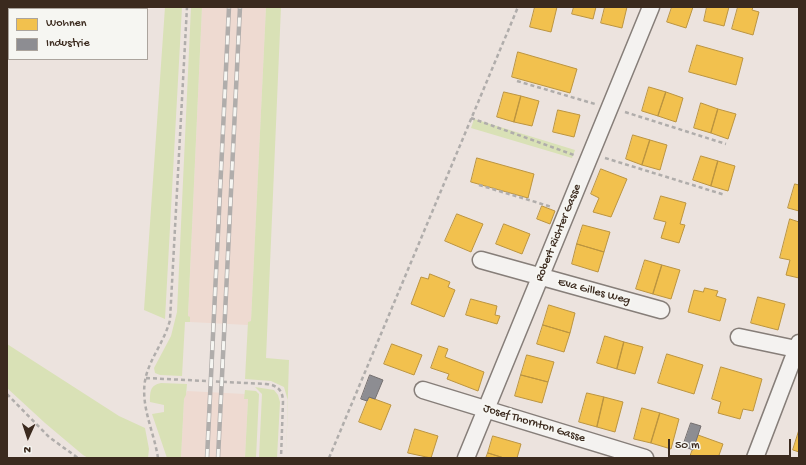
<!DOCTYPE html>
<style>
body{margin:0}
#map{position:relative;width:806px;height:465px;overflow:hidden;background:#ece3de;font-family:"Gochi Hand",sans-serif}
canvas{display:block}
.frame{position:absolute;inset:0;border:8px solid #3b2a1e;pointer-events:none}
.legend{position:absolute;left:8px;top:8px;width:140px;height:52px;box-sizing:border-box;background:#f6f6f2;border:1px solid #aba49d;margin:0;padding:5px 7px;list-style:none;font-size:12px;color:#3b2a1e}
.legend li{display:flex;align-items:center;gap:8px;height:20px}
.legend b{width:20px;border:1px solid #aba49d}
.north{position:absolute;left:8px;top:417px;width:40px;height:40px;-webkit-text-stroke:3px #f6f6f2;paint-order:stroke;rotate:183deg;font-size:11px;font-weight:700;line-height:16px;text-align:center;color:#3b2a1e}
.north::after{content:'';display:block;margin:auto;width:14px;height:18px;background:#3b2a1e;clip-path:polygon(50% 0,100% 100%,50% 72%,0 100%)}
.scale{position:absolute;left:668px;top:439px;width:123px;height:18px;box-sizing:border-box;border:2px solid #3b2a1e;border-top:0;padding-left:5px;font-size:12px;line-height:14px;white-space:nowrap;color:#3b2a1e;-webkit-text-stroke:3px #f6f6f2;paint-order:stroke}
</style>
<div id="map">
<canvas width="806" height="465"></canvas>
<div class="frame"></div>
<ul class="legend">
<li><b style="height:11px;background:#f2c14e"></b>Wohnen</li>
<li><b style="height:11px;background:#8d8d92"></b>Industrie</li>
</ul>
<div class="north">N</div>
<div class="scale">50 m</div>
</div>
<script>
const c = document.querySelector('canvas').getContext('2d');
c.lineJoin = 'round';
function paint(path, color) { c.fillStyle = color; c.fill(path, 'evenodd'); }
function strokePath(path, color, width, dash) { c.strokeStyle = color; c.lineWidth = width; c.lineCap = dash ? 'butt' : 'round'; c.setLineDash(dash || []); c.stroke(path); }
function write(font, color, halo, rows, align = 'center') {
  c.font = font + ' "Gochi Hand",sans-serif'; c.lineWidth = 4; c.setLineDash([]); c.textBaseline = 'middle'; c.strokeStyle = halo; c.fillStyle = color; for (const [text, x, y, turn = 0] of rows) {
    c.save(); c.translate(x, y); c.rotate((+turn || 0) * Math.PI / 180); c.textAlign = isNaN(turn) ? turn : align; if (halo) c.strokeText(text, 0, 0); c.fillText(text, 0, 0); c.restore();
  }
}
paint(new Path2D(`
 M 202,7 L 266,7 L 251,322 L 248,322 L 248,325 L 190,322 L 190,317 L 188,317 Z
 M 187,391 L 245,394 L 244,399 L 248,399 L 245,458 L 181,458 L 184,399 Z`), '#eedad1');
paint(new Path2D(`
 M 165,7 L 182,7 L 165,319 L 144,310 Z
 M 191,7 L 202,7 L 188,316 L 190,317 L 190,322 L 185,322 L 182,376 L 160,375 L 155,373 L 154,368 L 171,336 L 177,312 Z
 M 266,7 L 281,7 L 266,358 L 289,360 L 286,458 L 288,401 L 284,387 L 271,381 L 245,379 L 248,322 L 251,321 Z
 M 474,119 L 575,150 L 572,158 L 471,128 Z
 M 7,344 L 119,416 L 145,428 L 149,449 L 148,458 L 88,458 L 83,455 L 45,423 L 7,388 Z
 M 161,383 L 187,384 L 186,395 L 184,399 L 181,458 L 167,458 L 152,414 L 164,412 L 164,405 L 150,402 C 150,392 150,385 161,383 Z
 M 255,387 L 274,390 L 278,395 L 280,402 L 277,458 L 259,458 L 262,394 Z
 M 245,390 L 256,391 L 259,394 L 256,458 L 245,458 L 248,399 L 244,399 Z`), '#d9e1b6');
const homes = new Path2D(`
 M 535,7 L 557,7 L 551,32 L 530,27 Z
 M 574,7 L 596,7 L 593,19 L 572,14 Z
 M 605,7 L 627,7 L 622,28 L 601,23 Z
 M 672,7 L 693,7 L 686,28 L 667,22 Z
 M 707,7 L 729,7 L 724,26 L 704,21 Z
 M 738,7 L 753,7 L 752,10 L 759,12 L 753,35 L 732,29 Z
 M 697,45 L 743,58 L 736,85 L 689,72 Z
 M 518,52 L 577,69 L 570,93 L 512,77 Z
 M 649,87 L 666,92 L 658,116 L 642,111 Z
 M 504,92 L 521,96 L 514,122 L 497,117 Z
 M 666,92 L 683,98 L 676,122 L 658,116 Z
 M 521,96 L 539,101 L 532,126 L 514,122 Z
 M 701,103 L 718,109 L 711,133 L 694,128 Z
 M 718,109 L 736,114 L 728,139 L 711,133 Z
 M 558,110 L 580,115 L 574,137 L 553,132 Z
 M 633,135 L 650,140 L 642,165 L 626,159 Z
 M 650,140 L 667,145 L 660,170 L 642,165 Z
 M 701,156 L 718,161 L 711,186 L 693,180 Z
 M 477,158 L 534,174 L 528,198 L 471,182 Z
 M 718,161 L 735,166 L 728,191 L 711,186 Z
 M 601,169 L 627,179 L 611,217 L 593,212 L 599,198 L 591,194 Z
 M 795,184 L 799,185 L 799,211 L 788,208 Z
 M 661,196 L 686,203 L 680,224 L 685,225 L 679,243 L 661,238 L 666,222 L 654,219 Z
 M 542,206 L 555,211 L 550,224 L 537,219 Z
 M 457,214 L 483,224 L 471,252 L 445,241 Z
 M 790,219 L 799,222 L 799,278 L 786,275 L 790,260 L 780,258 Z
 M 504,224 L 530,234 L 522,254 L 496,244 Z
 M 583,225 L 610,232 L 604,252 L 577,244 Z
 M 577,244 L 604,252 L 598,272 L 572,264 Z
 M 645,260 L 662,265 L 653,294 L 636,289 Z
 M 662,265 L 680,270 L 671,299 L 653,294 Z
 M 430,274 L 450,282 L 448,287 L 455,290 L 444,317 L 411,304 L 421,277 L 428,279 Z
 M 705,288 L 718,291 L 716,296 L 726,299 L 720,321 L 688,312 L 694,290 L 703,292 Z
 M 758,297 L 785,304 L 778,330 L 751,323 Z
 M 471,299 L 497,306 L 495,315 L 500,316 L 497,324 L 466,315 Z
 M 549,305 L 575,313 L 570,333 L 543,325 Z
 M 543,325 L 570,333 L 564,352 L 537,344 Z
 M 605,336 L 624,342 L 617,369 L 597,363 Z
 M 624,342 L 643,347 L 635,374 L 617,369 Z
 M 392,344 L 422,355 L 414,375 L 384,364 Z
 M 439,346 L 448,349 L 445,357 L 484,372 L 478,391 L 447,379 L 449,374 L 431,368 Z
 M 667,354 L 703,365 L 694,394 L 658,383 Z
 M 527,355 L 554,362 L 548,382 L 521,375 Z
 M 721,367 L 762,379 L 753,411 L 743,409 L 740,419 L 718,413 L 721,402 L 712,399 Z
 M 521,375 L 548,382 L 542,403 L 515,396 Z
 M 587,393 L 604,397 L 597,427 L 579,422 Z
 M 369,397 L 391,405 L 381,430 L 359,422 Z
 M 604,397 L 623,402 L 615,432 L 597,427 Z
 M 642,408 L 660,413 L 651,443 L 634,439 Z
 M 660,413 L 679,419 L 671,449 L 651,443 Z
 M 415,429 L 438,436 L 431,458 L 408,453 Z
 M 799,430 L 799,452 L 793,450 Z
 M 698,435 L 723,444 L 718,458 L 690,457 Z
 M 493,436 L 521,444 L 517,458 L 504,458 L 488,453 Z
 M 488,453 L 504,458 L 486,458 Z`);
paint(homes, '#f2c14e');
strokePath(homes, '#bb9440', 1);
const industry = new Path2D(`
 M 370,375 L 383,380 L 375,399 L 369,397 L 367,401 L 361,399 Z
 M 691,423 L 701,426 L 693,450 L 683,446 Z`);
paint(industry, '#8d8d92');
strokePath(industry, '#746f6f', 1);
const minor = new Path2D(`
 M 481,260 L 661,310
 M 739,337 L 796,349
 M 423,390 L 645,458
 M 466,458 L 651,7
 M 755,458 L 799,343`);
strokePath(minor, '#867e79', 19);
strokePath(new Path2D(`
 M 517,81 L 595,104
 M 625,112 L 726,144
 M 471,118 L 574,155
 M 605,158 L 725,195
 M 479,185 L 552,207
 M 146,378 L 266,384 C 278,385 283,391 283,402 L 281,458
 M 7,394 L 49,437 L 78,458
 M 158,458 C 154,431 139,404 146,376 C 151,357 165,340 170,320 L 187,7
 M 329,458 L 518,7`), '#b0adab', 2.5, [4, 3]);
strokePath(minor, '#f4f2f0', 16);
const rail = new Path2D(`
 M 207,458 L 229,7
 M 218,458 L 240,7`);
strokePath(rail, '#b0adab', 4.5);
strokePath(rail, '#f6f6f2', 3, [9]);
write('12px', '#3b2a1e', '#f6f6f2', [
 ["Robert Richter Gasse",559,233,-68],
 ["Eva Gilles Weg",594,292,15],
 ["Josef Thornton Gasse",534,424,17]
]);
</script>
